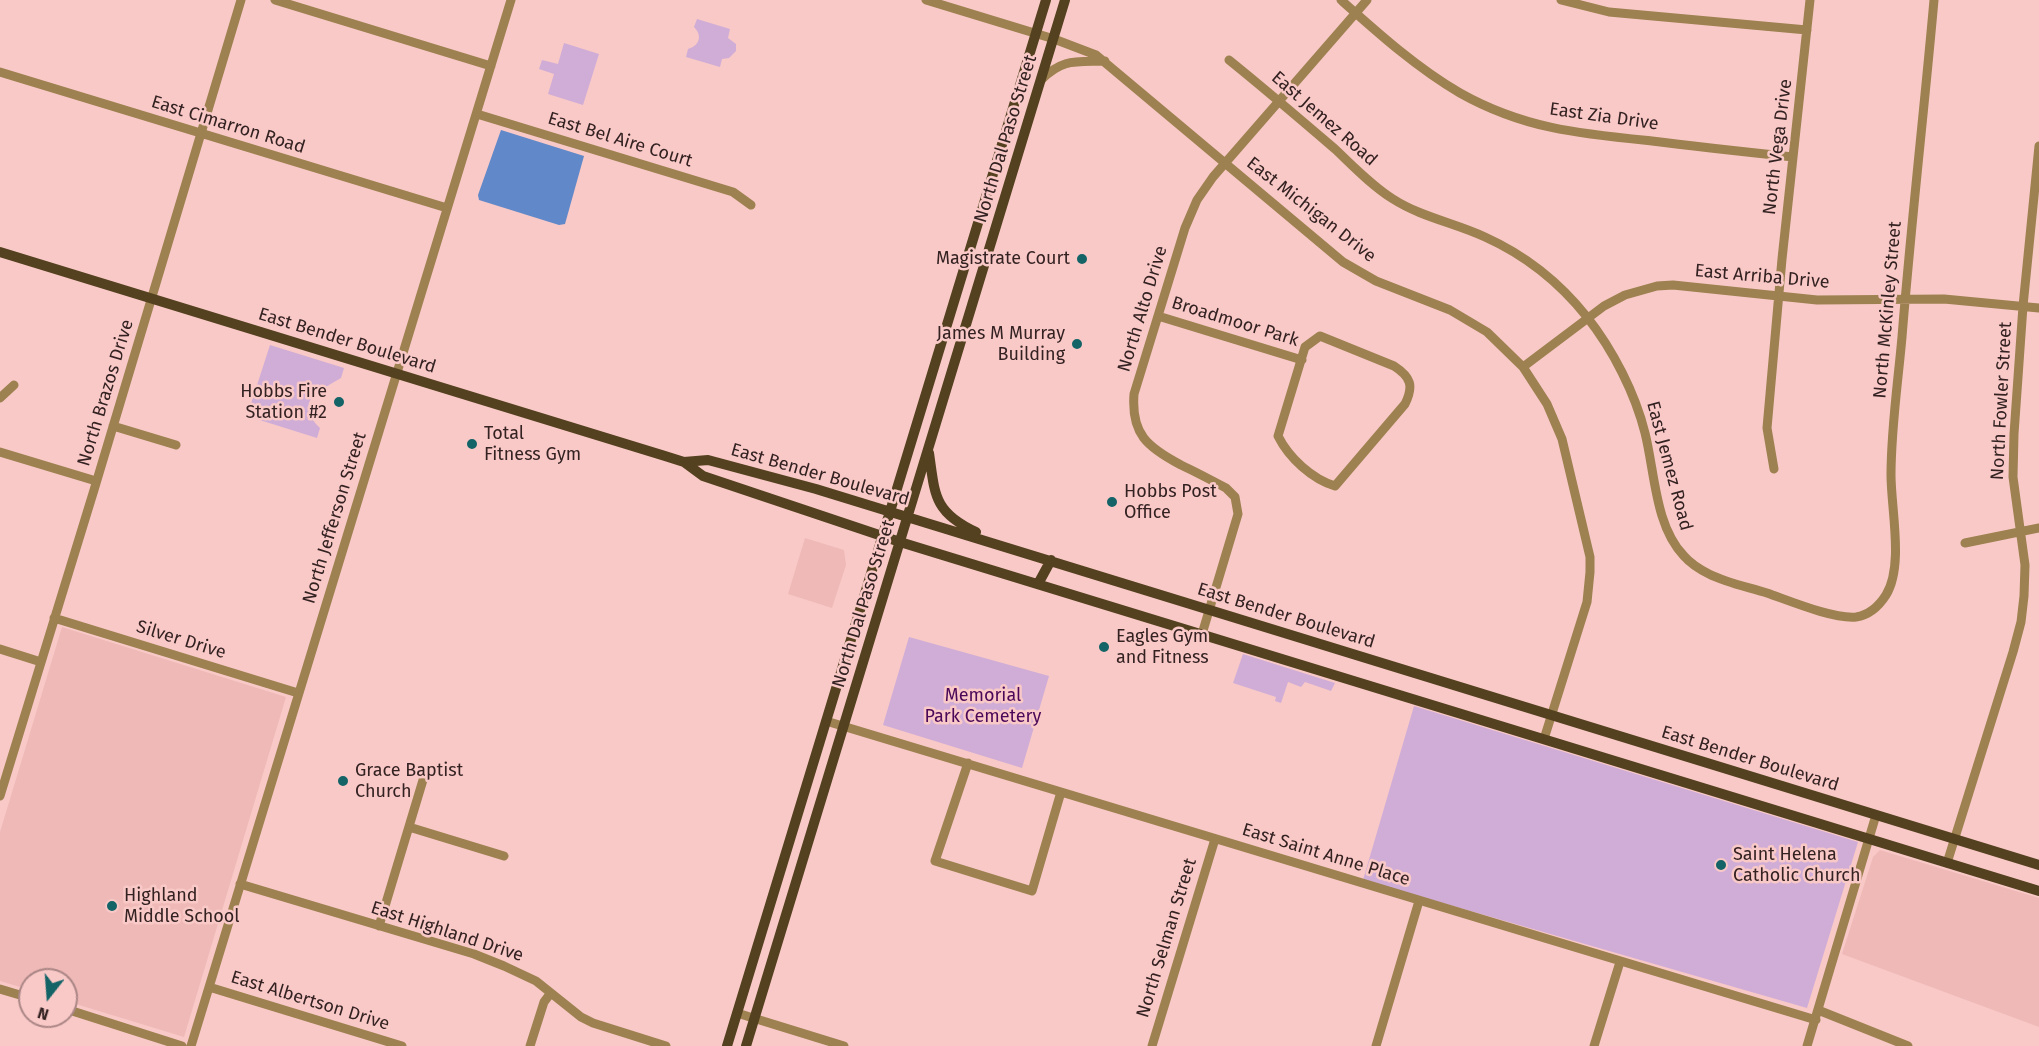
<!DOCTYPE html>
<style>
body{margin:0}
#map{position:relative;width:2039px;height:1046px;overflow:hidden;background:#f9c9c7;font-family:"Fira Sans",sans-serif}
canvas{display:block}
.north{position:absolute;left:18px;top:968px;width:60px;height:60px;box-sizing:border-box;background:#f9c9c7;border:2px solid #aa8685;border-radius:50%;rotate:197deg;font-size:16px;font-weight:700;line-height:24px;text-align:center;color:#342222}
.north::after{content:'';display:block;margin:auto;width:21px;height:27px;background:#136367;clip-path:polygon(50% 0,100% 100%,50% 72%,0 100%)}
</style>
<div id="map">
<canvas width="2039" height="1046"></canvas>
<div class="north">N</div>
</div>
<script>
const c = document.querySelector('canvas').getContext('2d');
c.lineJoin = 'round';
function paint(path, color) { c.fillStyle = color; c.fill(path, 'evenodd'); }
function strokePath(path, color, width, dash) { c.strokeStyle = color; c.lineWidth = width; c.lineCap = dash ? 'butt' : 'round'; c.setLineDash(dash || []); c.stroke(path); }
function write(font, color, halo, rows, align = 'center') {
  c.font = font + ' "Fira Sans",sans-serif'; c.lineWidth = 5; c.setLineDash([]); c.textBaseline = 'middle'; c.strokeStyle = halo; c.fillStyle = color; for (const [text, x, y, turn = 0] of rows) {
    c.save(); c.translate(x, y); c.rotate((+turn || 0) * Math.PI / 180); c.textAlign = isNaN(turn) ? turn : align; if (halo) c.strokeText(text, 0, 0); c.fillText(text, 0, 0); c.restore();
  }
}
paint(new Path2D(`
 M 805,538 L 844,550 L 846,565 L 832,608 L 788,594 Z
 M 62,627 L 286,697 L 184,1037 L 66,1001 L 66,980 L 30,980 L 30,990 L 0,981 L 0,832 Z
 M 1880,850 L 2039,898 L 2039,1027 L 1842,954 L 1873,857 Z`), '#efb9b7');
paint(new Path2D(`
 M 697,19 L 730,29 L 728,38 L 736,44 L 736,51 L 729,58 L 722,59 L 720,67 L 686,57 L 688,49 C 699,46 703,36 694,27 Z
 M 564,43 L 599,54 L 583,105 L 548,94 L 554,74 L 539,69 L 542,60 L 558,64 Z
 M 270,345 L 344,368 L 341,378 C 318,392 293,401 320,428 L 317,438 L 247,416 Z
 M 909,637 L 1049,676 L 1022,768 L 883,725 Z
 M 1243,654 L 1335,683 L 1331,691 L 1305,682 L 1301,687 L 1288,682 L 1281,703 L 1275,701 L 1276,697 L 1233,683 Z
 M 1414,706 L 1858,842 L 1807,1008 L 1363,880 Z`), '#cfadd6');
paint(new Path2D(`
 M 501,130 L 584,156 L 565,224 L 559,225 L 479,200 L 478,195 Z`), '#6188c8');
strokePath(new Path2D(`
 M 275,0 L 491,66
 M 926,0 L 1054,39 L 1096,55 L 1343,262 L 1376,281 L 1450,310 L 1487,332 L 1523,367 L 1547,404 L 1562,439 L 1590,557 L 1590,572 L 1587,602 L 1544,739
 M 1341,0 C 1378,33 1417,68 1460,93 C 1524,129 1581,134 1652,141 C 1699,147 1746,152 1793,157
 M 1561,0 L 1609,12 L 1807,30
 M 1229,60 C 1265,89 1300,119 1335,149 C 1353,166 1372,186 1393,199 C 1421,217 1455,223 1485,237 C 1525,255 1560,283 1587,317 C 1613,350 1635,393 1645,433 C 1655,473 1655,526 1684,556 C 1691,564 1699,569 1709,574 C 1727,583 1748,587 1767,593 C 1790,601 1833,619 1856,617 C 1869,615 1879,606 1886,595 C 1904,566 1891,509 1891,475 C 1891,429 1898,382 1902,337 C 1911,224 1924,112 1934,0
 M 0,72 L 447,208
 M 1041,80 C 1063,58 1076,62 1105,61
 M 477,114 L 733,192 L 751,205
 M 1158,316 L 1302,360
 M 1320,336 L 1394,366 C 1411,377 1414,386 1405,404 L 1335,486 C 1312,479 1289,458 1278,436 L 1305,347 Z
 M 1523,367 L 1604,306 L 1625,295 L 1657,286 L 1673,285 L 1817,300 L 1944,299 L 2039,308
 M 0,398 L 14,385
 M 113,426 L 176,445
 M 0,452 L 96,481
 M 1774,469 L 1767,428 L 1782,259 L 1810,0
 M 1965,543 L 2039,528
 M 54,618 L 298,693
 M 1202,634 L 1238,514 L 1235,497 L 1226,488 C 1211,480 1196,472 1181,465 C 1147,447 1131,434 1134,394 L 1185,228 L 1197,200 L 1213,177 L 1367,0
 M 0,649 L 41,662
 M 826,721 L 1816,1020
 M 968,763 L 935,861 L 1032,891 L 1061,792
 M 0,796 L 94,490 L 241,0
 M 409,827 L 504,856
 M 1947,863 L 2013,652 L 2021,622 L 2024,596 L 2025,565 L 2013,477 L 2014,434 L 2023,306 L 2039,146
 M 240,884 L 474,954 L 504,966 L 536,981 L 581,1017 L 593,1023 L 666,1046
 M 379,926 L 423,780
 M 209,987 L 402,1046
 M 0,989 L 30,998
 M 66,1009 L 182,1046
 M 1818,1010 L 1908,1046
 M 737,1013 L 844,1046
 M 191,1046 L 511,0
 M 530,1046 L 544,1002 L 550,994
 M 1152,1046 L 1215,839
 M 1376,1046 L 1419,901
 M 1594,1046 L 1620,962
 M 1807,1046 L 1876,815`), '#9d8150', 9);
strokePath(new Path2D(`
 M 0,252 L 665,456 L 684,462 L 703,476 L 900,542 L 2039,891
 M 929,453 C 935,494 933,512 976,532
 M 684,462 L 708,460 L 816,489 L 2039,865
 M 1038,584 L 1051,560
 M 727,1046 L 1046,0
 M 746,1046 L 1065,0`), '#54411f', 10);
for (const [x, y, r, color] of [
 [1082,259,6,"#136367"],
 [1077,344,6,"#136367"],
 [339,402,6,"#136367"],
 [472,444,6,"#136367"],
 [1112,502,6,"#136367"],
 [1104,647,6,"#136367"],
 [343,781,6,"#136367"],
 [1721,865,6,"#136367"],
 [112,906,6,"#136367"]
]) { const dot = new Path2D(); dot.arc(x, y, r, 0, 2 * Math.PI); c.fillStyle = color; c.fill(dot); strokePath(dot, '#f9c9c7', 2); }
write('18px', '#342222', '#f9c9c7', [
 ["East Zia Drive",1604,117,8],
 ["East Jemez Road",1324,119,41],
 ["East Cimarron Road",228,125,17],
 ["North Dal Paso Street",1006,139,-73],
 ["East Bel Aire Court",620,140,17],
 ["North Vega Drive",1778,147,-83],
 ["East Michigan Drive",1311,210,38],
 ["East Arriba Drive",1762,277,5],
 ["North Alto Drive",1143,309,-73],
 ["North McKinley Street",1888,310,-85],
 ["Broadmoor Park",1235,322,17],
 ["East Bender Boulevard",347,341,17],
 ["North Brazos Drive",106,393,-73],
 ["North Fowler Street",2002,401,-87],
 ["East Jemez Road",1669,466,75],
 ["East Bender Boulevard",820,475,16],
 ["North Jefferson Street",335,518,-73],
 ["North Dal Paso Street",864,604,-73],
 ["East Bender Boulevard",1286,616,17],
 ["Silver Drive",181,640,17],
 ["East Bender Boulevard",1750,759,17],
 ["East Saint Anne Place",1326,855,17],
 ["East Highland Drive",447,932,18],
 ["North Selman Street",1167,938,-73],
 ["East Albertson Drive",310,1001,17]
]);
write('18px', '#342222', '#f9c9c7', [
 ["Magistrate Court",1070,259,"right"],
 ["James M Murray",1065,334,"right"],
 ["Building",1065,355,"right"],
 ["Hobbs Fire",327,392,"right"],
 ["Station #2",327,413,"right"],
 ["Total",484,434],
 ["Fitness Gym",484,455],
 ["Hobbs Post",1124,492],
 ["Office",1124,513],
 ["Eagles Gym",1116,637],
 ["and Fitness",1116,658],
 ["Grace Baptist",355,771],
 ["Church",355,792],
 ["Saint Helena",1733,855],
 ["Catholic Church",1733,876],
 ["Highland",124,896],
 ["Middle School",124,917]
], 'left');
write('18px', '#4b0758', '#f9c9c7', [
 ["Memorial",983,696],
 ["Park Cemetery",983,717]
]);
</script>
